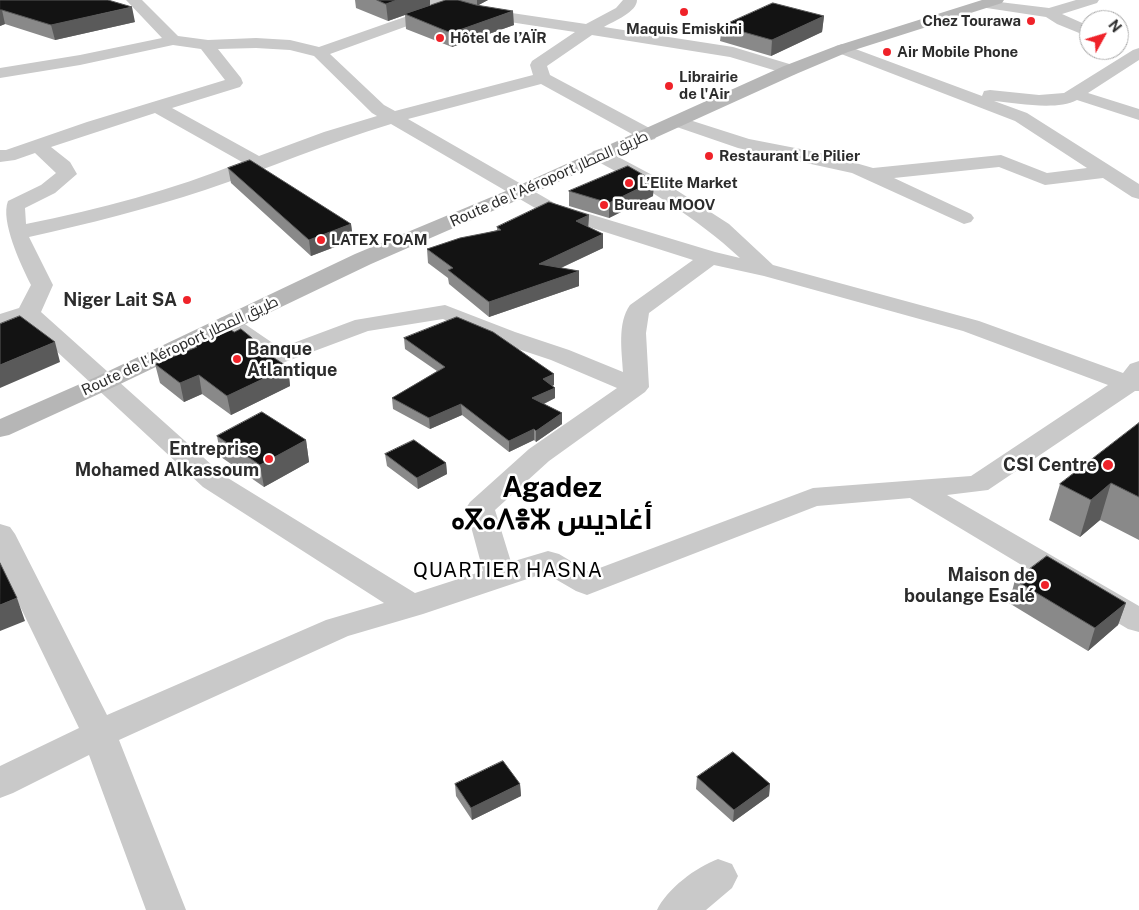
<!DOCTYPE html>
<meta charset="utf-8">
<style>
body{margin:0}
#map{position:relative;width:1139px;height:910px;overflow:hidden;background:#fff;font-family:"Public Sans",sans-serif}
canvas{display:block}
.north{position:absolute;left:1079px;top:10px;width:50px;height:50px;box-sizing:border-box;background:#fff;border:1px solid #ababab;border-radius:50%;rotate:51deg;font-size:14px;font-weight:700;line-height:20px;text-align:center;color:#2c2c2c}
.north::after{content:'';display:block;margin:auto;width:18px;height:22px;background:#ef2229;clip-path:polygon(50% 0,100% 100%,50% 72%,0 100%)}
</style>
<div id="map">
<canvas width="1139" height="910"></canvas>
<div class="north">N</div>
</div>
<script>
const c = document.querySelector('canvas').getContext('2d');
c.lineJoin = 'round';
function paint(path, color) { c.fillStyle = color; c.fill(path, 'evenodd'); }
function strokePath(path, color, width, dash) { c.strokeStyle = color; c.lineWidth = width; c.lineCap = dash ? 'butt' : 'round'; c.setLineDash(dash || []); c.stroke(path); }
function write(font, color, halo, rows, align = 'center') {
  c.font = font + ' "Public Sans",Cairo,"Noto Sans Tifinagh",sans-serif'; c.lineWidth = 5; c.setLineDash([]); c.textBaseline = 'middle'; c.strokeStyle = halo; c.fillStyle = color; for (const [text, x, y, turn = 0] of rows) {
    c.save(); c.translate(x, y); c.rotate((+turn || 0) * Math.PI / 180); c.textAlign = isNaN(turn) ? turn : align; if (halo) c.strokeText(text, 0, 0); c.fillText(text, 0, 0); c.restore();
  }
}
paint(new Path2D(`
 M 126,0 L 142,0 L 178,36 L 208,40 L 256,38 L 290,40 L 319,47 L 436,6 L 427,3 L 425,0 L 449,0 L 478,8 L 586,24 L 616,8 L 623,0 L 637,0 C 637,12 614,21 604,27 L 733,47 L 796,66 L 798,70 L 796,74 L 790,75 L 730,57 L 592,35 L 547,66 L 550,75 L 655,131 L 657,135 L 655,139 L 648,141 L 641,139 L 541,84 L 408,119 L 556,204 L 715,252 L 740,258 C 696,217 645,187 593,159 L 590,155 L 593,151 L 600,149 L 607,151 L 656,177 L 729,224 L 773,265 L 979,321 L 1123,373 L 1130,364 L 1139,361 L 1139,391 L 1135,391 L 988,490 L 947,495 L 1139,606 L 1139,632 L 1128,629 L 910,498 L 817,506 L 587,595 L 576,591 L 545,573 L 423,614 L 348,636 L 119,740 L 186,910 L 146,910 L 89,755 L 13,793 L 0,798 L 0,766 L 79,728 L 0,565 L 0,524 L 10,527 L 15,534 L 107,715 L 326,620 L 384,603 L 203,487 L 25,322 L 0,329 L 0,314 L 19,308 L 31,285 C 21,265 0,221 8,201 L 41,185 L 56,173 L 35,153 L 15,160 L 0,162 L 0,150 L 6,150 L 87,122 L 225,80 L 201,49 L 173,45 L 80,65 L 0,78 L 0,68 L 80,55 L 162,38 ZM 449,9 L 477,17 L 575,32 L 532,61 L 530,65 L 533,75 L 395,111 L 384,105 L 330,54 L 446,12 ZM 256,48 L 290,50 L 314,56 L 372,113 L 377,116 L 324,132 L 259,156 L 172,108 L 240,87 L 243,83 L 241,78 L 218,49 ZM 155,113 L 242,162 C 172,190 100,209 26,224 L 25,208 L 55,193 L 77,174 L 70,162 L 51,147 ZM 391,124 L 542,212 L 693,260 L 630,305 C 617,323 622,352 623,372 L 569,350 L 515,332 L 445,305 L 355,320 L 280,348 L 236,318 L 228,316 L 220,318 L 216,323 L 220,328 L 268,363 L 277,365 L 368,331 L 443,319 L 497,342 L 551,360 L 617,388 L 529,449 L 470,502 L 466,508 L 483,571 L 415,593 L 223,475 L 41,312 L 53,285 L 29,237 C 88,224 147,209 205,190 C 267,169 327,143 391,124 ZM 714,265 L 764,276 L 963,331 L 1108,385 L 971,476 L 813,488 L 589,572 L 559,554 L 548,551 L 511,562 L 495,510 L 549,461 L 645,392 L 649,387 L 646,333 L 649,313 Z
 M 983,0 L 1049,8 L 1076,0 L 1099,0 L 1097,3 L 1062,14 L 1089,26 L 1089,37 L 1057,24 L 1046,17 L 980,7 L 977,4 Z
 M 842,44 L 982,96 L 984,91 L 990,90 L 1039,95 L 1064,93 L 1133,50 L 1139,48 L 1139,60 L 1088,93 L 1139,109 L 1139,120 L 1077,100 C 1056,111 1017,103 994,101 L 1027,113 L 1139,184 L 1139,199 L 1132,197 L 1103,178 L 1045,185 L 999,167 L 894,178 L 971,214 L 974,218 L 971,222 L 964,224 L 852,173 L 738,148 L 671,125 L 668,121 L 671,117 L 677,116 L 749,139 L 821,153 L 873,168 L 1001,155 L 1047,173 L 1087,168 L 1015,121 L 836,52 L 834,49 L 836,46 Z
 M 718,859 L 732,864 L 738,876 L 732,888 L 706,910 L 657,910 C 667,889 696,867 718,859 Z`), '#c9c9c9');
paint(new Path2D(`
 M 982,0 L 1004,0 L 1002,3 L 848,52 L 796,74 L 527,196 L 371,264 L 114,387 L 9,435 L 0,437 L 0,419 L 96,377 L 355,254 L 513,188 L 784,66 L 836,46 Z`), '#b6b6b6');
paint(new Path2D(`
 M 0,0 L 135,22 L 55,40 L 5,24 L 0,26 Z
 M 355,0 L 430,0 L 430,6 L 446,0 L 488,0 L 478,5 L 514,25 L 452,47 L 406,29 L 405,15 L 388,21 L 356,8 Z
 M 824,16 L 822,32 L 771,56 L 720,41 L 722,26 Z
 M 228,168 L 351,224 L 353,240 L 311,256 L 231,183 Z
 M 654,181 L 653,196 L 609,218 L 569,206 L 569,191 Z
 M 589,215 L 588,228 L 603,234 L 603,248 L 561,268 L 579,271 L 579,286 L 489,317 L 449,284 L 448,278 L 428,263 L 427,249 L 497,230 L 497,227 Z
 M 234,332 L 288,367 L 290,386 L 231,415 L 202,394 L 184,402 L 160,383 L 155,364 L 195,348 L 194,346 Z
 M 404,338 L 554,374 L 554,385 L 552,386 L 555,388 L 555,398 L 544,404 L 562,413 L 562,424 L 536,442 L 534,440 L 509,452 L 462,415 L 430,429 L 393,409 L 392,398 L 437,371 L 405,349 Z
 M 1139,423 L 1139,540 L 1100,520 L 1080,537 L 1049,520 L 1060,484 Z
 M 217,436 L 306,440 L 309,462 L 264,487 L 221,457 Z
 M 385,454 L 446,463 L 447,474 L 418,489 L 387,466 Z
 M 1015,580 L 1126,603 L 1118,625 L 1088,651 L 1009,603 Z
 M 697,777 L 770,784 L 769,796 L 733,822 L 696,789 Z
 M 455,784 L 520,784 L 521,796 L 472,820 L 456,796 Z`), '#898989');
paint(new Path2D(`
 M 397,0 L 430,0 L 430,6 L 388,21 L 386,4 Z
 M 477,0 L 488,0 L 477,6 Z
 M 132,7 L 135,22 L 55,40 L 51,25 Z
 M 0,10 L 2,10 L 5,24 L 0,26 Z
 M 513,11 L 514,25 L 452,47 L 451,33 Z
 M 824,16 L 822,32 L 771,56 L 772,40 Z
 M 654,181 L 653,196 L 609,218 L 609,203 Z
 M 589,215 L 588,229 L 576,221 Z
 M 351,224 L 353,240 L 311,256 L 309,240 Z
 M 603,234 L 603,248 L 539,278 L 539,264 Z
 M 579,271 L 579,286 L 489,317 L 489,302 Z
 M 55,342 L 60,362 L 0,388 L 0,365 Z
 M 288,367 L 290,386 L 231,415 L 227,396 Z
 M 554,374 L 554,385 L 543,390 L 543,379 Z
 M 199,375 L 202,394 L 184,402 L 180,383 Z
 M 555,388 L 555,398 L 533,409 L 532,398 Z
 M 461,404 L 462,415 L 430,429 L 429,418 Z
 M 562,413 L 562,424 L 536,442 L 536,431 Z
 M 534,429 L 534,440 L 509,452 L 509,441 Z
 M 306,440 L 309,462 L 264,487 L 260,465 Z
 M 446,463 L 447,474 L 418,489 L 417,478 Z
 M 1111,483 L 1100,520 L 1080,537 L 1091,500 Z
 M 17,598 L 25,621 L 0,631 L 0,605 Z
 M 1126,603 L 1118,625 L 1088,651 L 1095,628 Z
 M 520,784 L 521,796 L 472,820 L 471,808 Z
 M 770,784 L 769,796 L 733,822 L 734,810 Z`), '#5a5a5a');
const building = new Path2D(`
 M 0,0 L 108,0 L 132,7 L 51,25 L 2,10 L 0,10 Z
 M 377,0 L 397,0 L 386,4 Z
 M 446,0 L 458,0 L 476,5 L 513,11 L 451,33 L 405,14 Z
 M 773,3 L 824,16 L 772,40 L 722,26 Z
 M 250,160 L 351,224 L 309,240 L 228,168 Z
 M 628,166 L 654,181 L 609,203 L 569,191 Z
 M 549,202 L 589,215 L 576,221 L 603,234 L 539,264 L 579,271 L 489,302 L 448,270 L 453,268 L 427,249 L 460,238 L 501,230 L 497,227 Z
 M 20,316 L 55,342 L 0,365 L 0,324 Z
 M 457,317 L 493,332 L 554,374 L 543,379 L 555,388 L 532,398 L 562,413 L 536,431 L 534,429 L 509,441 L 461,404 L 429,418 L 392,398 L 445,367 L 404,338 Z
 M 241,329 L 252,338 L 256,346 L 288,367 L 227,396 L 199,375 L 180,383 L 155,364 L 197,347 L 194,346 L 231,330 L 234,332 Z
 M 262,412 L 306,440 L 260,465 L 217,436 Z
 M 1139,423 L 1139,497 L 1111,483 L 1091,500 L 1060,484 Z
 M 414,440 L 446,463 L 417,478 L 385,454 Z
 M 1047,556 L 1126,603 L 1095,628 L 1015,580 Z
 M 0,563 L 17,598 L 0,605 Z
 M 733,752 L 770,784 L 734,810 L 697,777 Z
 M 503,761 L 520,784 L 471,808 L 455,784 Z`);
paint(building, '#131313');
strokePath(building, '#5a5a5a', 1);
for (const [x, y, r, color] of [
 [684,12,5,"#ef2229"],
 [1031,21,5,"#ef2229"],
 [440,38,5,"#ef2229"],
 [887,52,5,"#ef2229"],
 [669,86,5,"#ef2229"],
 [709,156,5,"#ef2229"],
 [629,183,5,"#ef2229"],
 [604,205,5,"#ef2229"],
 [321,240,5,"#ef2229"],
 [187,300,5,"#ef2229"],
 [237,359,5,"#ef2229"],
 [269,459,5,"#ef2229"],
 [1108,465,6,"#ef2229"],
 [1045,585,5,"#ef2229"]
]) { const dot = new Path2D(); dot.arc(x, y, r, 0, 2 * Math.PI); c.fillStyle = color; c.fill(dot); strokePath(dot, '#fff', 2); }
write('bold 15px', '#2c2c2c', '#fff', [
 ["Chez Tourawa",1021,21,"right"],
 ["Maquis Emiskini",684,29,"center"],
 ["Hôtel de l’AÏR",450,38],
 ["Air Mobile Phone",897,52],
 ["Librairie",679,77],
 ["de l'Air",679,94],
 ["Restaurant Le Pilier",719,156],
 ["L’Elite Market",639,183],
 ["Bureau MOOV",614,205],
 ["LATEX FOAM",331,240]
], 'left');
write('15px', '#2c2c2c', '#fff', [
 ["Route de l'Aéroport طريق المطار",549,179,-24],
 ["Route de l'Aéroport طريق المطار",180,346,-25]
]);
write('bold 18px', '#2c2c2c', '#fff', [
 ["Niger Lait SA",177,300],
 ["Banque",247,349,"left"],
 ["Atlantique",247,370,"left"],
 ["Entreprise",259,449],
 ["Mohamed Alkassoum",259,470],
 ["CSI Centre",1097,465],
 ["Maison de",1035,575],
 ["boulange Esalé",1035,596]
], 'right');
c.letterSpacing = '1px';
write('20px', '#000', '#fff', [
 ["QUARTIER HASNA",508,571]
]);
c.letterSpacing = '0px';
write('bold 28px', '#000', '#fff', [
 ["Agadez",552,488],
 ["ⴰⴳⴰⴷⴻⵣ أغاديس",552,520]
]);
</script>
